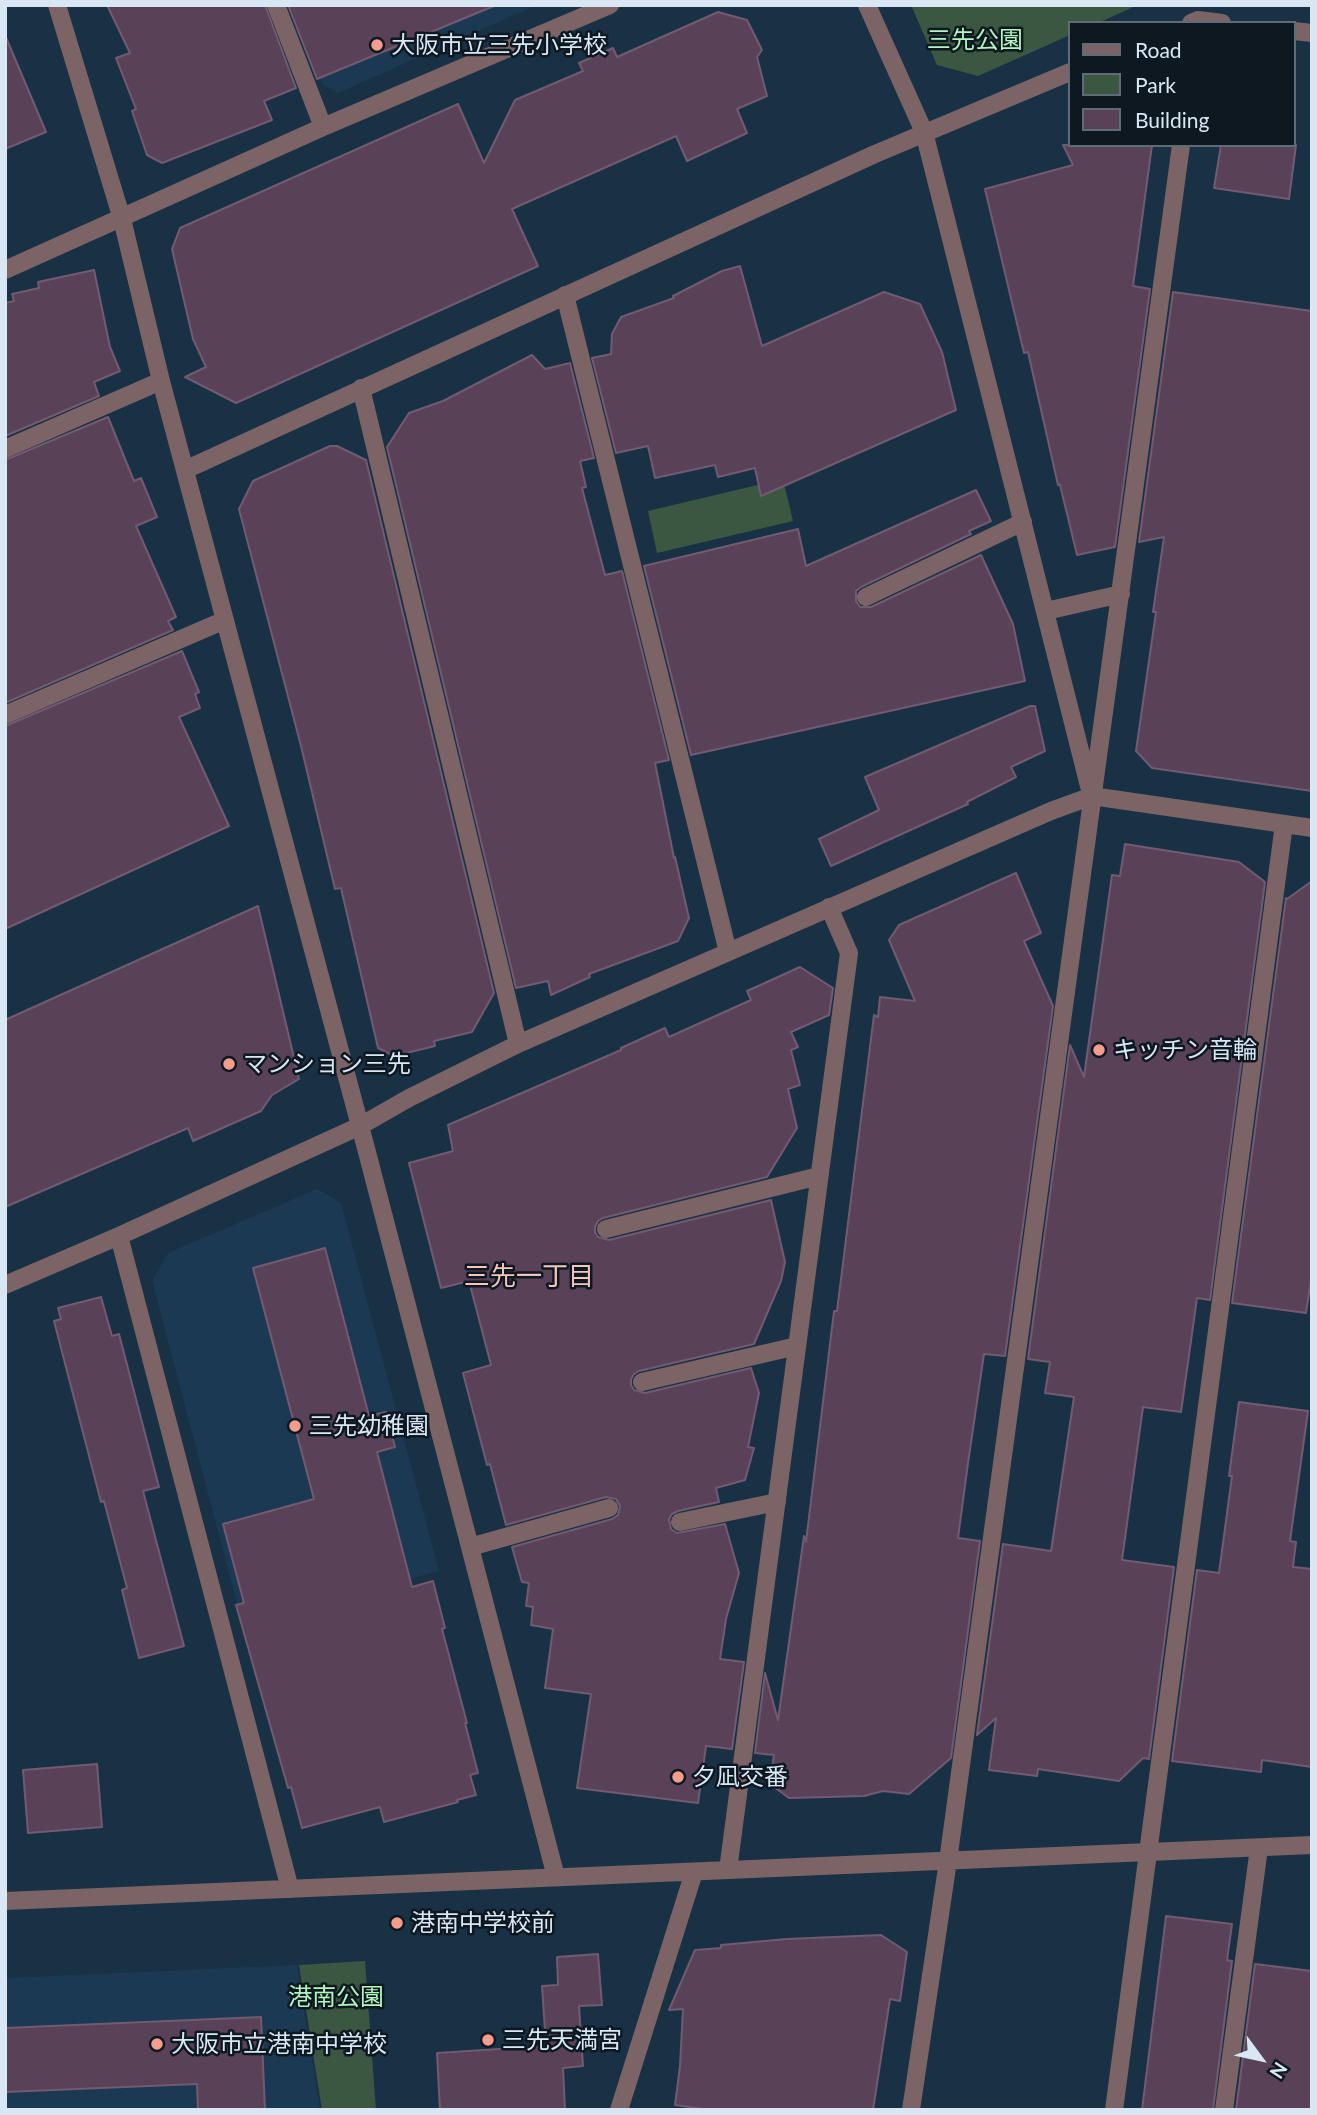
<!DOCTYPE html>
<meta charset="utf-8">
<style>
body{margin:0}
#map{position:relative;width:1317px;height:2115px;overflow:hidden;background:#193145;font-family:Lato,sans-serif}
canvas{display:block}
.frame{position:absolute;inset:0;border:7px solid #d9e7f4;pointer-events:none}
.legend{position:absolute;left:1068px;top:21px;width:228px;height:126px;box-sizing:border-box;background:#0e1821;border:2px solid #5f6b75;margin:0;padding:9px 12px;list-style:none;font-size:21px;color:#d9e7f4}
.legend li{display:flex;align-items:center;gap:14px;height:35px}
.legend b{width:35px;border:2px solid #5f6b75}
.north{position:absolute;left:1226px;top:2024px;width:70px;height:70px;-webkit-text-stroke:5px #0e1821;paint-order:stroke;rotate:123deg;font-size:19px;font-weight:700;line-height:28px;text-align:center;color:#d9e7f4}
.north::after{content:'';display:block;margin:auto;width:24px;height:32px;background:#d9e7f4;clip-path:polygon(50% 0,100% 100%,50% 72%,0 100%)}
</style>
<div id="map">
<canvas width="1317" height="2115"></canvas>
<div class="frame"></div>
<ul class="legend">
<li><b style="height:9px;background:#7c6365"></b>Road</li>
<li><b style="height:19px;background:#3c5741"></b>Park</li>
<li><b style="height:19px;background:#594258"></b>Building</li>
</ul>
<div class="north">N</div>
</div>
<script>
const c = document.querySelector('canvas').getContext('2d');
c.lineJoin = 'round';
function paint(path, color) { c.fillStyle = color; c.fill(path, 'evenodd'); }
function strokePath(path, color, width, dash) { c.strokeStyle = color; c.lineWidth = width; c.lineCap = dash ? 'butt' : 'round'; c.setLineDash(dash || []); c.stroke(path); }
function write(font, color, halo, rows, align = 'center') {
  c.font = font + ' Lato,"Noto Sans JP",sans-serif'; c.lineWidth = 5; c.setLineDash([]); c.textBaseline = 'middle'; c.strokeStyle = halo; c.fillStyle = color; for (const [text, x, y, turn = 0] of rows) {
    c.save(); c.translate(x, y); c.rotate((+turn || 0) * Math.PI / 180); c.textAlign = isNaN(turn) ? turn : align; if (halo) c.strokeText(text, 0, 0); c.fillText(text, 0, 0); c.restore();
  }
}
paint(new Path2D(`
 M 292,5 L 537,5 L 338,93 L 323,85 Z
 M 317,1189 L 341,1203 L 439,1571 L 242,1622 L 152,1281 L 168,1253 Z
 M 297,1965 L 320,2110 L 5,2110 L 5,1978 Z`), '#1b3953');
paint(new Path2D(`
 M 911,5 L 1138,5 L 1098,23 L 1070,23 L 1070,35 L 978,76 L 937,65 Z
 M 783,479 L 793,521 L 657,553 L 648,511 Z
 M 365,1961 L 376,2110 L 322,2110 L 299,1965 Z`), '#3c5741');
const building = new Path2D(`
 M 107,5 L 265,5 L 296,88 L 264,101 L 272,120 L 162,163 L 147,155 L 132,111 L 136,109 L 116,58 L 130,53 Z
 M 288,5 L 494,5 L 494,6 L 317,79 Z
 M 718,12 L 747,20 L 762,50 L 757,57 L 767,96 L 737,109 L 747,133 L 687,161 L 676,136 L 512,209 L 538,266 L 236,403 L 185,377 L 206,367 L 193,339 L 172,249 L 180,228 L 458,104 L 484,163 L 515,100 L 583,71 L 579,63 L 613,48 L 617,57 Z
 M 5,35 L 46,132 L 5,149 Z
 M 1063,145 L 1152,145 L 1133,286 L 1150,289 L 1115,547 L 1077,555 L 1060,485 L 1058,485 L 1028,352 L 1024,353 L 985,189 L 1073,165 Z
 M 1221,145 L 1296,145 L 1289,199 L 1214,188 Z
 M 740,266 L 762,346 L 884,292 L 920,304 L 942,352 L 956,410 L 761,496 L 755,468 L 718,477 L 715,465 L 655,478 L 648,446 L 616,453 L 592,358 L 611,354 L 612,334 L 621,317 L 674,298 L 673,296 L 722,271 Z
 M 94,270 L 110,347 L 120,371 L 94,382 L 99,396 L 5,436 L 5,303 L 14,301 L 12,294 L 39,288 L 38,282 Z
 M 1173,292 L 1312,311 L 1312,791 L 1152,768 L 1136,751 L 1156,612 L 1153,612 L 1164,537 L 1139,542 Z
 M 532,355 L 545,369 L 570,363 L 594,458 L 580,461 L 586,487 L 582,488 L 605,575 L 622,571 L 669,760 L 655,763 L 674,858 L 675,857 L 689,918 L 678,941 L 589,974 L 590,977 L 551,995 L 548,981 L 516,988 L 387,447 L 409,413 L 443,401 Z
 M 108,417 L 134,481 L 141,478 L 157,517 L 136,526 L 176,617 L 168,621 L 173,630 L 5,703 L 5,460 Z
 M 330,446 L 337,446 L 366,460 L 494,993 L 472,1032 L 434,1041 L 435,1046 L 394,1056 L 378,1048 L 341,888 L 335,889 L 301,746 L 239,509 L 253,481 Z
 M 976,490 L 991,521 L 969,531 L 971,534 L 861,587 L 856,591 L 856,601 L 860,607 L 871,607 L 981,555 L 1013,624 L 1025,681 L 691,755 L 644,566 L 798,529 L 806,566 Z
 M 182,651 L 199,692 L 195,694 L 200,708 L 179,717 L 229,826 L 5,929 L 5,726 Z
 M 1030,706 L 1035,706 L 1045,751 L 1011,767 L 1016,777 L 967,802 L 968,804 L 831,866 L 819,839 L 879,810 L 865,777 Z
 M 1125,844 L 1239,862 L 1265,882 L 1210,1300 L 1197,1298 L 1181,1412 L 1143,1407 L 1122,1560 L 1174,1567 L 1149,1759 L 1143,1758 L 1119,1781 L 1038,1769 L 1037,1776 L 989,1770 L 996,1718 L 977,1735 L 1003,1544 L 1051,1551 L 1074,1397 L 1045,1393 L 1050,1362 L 1028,1359 L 1070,1045 L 1084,1077 L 1112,875 L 1120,876 Z
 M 1016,873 L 1041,933 L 1024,941 L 1053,1006 L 1005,1356 L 984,1354 L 968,1463 L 958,1538 L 980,1541 L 951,1758 L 909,1794 L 883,1791 L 864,1796 L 789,1798 L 770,1784 L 774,1755 L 755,1753 L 765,1673 L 778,1720 L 804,1536 L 806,1542 L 834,1311 L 837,1311 L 874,1015 L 878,1017 L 880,997 L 915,1001 L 889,940 L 899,925 Z
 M 1312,881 L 1312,1273 L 1306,1313 L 1232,1303 L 1286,898 L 1287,899 Z
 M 258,906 L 299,1079 L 272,1095 L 261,1111 L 193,1141 L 188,1128 L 5,1207 L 5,1020 Z
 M 800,967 L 833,988 L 829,1015 L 791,1032 L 798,1047 L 791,1050 L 800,1085 L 788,1089 L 797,1128 L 767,1177 L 603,1218 L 598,1221 L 595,1227 L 595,1232 L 598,1237 L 609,1240 L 771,1200 L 785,1262 L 781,1281 L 754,1344 L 639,1371 L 634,1374 L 631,1379 L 631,1385 L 634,1390 L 645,1393 L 751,1368 L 759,1393 L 748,1447 L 754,1448 L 745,1480 L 716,1488 L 719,1502 L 678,1511 L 672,1514 L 669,1519 L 671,1529 L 677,1533 L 725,1524 L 739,1573 L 726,1619 L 720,1659 L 744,1662 L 732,1749 L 706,1746 L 698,1803 L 577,1788 L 591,1694 L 545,1688 L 553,1629 L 531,1625 L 533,1607 L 526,1606 L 529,1583 L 522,1582 L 512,1547 L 612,1519 L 618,1515 L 620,1506 L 616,1499 L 606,1497 L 506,1525 L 490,1464 L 487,1465 L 463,1373 L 491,1365 L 469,1281 L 441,1288 L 409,1163 L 453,1151 L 448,1125 L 621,1050 L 621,1048 L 665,1028 L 669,1037 L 751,1000 L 747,991 Z
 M 325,1248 L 369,1416 L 386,1412 L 395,1447 L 377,1452 L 412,1587 L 433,1581 L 445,1628 L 442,1629 L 467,1723 L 465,1723 L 478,1773 L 470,1775 L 476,1795 L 457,1800 L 458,1802 L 384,1822 L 380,1807 L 302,1828 L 291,1787 L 288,1788 L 236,1605 L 244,1603 L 223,1524 L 314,1499 L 253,1268 Z
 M 101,1297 L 112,1336 L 119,1334 L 159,1487 L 143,1491 L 184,1646 L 139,1658 L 122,1590 L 127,1588 L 104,1501 L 101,1502 L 54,1321 L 61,1319 L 58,1308 Z
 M 1239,1402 L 1308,1411 L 1290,1541 L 1296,1542 L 1293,1567 L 1312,1569 L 1312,1767 L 1262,1760 L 1261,1772 L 1172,1761 L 1197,1570 L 1219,1573 L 1232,1476 L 1229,1476 Z
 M 97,1764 L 102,1827 L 28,1833 L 23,1770 Z
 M 1166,1916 L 1232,1924 L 1227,1960 L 1232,1961 L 1213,2110 L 1142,2110 Z
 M 881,1935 L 907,1952 L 900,2001 L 890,1999 L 873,2110 L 711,2110 L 675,2105 L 680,2066 L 683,2009 L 669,2010 L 695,1950 L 721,1948 L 721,1945 L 787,1939 Z
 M 598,1954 L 602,2005 L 579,2006 L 583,2066 L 563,2068 L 565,2110 L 440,2110 L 437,2053 L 546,2046 L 542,1986 L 558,1985 L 557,1957 Z
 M 1255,1964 L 1312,1971 L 1312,2110 L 1236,2110 Z
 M 261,2017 L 265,2110 L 198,2110 L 197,2084 L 5,2092 L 5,2028 Z`);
paint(building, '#594258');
strokePath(building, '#725a71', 2);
strokePath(new Path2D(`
 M 57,5 L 122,219 L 161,381 L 367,1152 L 556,1877
 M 276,5 L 323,127
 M 867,5 L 924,132 L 1089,786
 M 1191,23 L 1198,20 L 1222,23
 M 1294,31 L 1312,33
 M 5,270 L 323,127 L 610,5
 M 565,295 L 728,952
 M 361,388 L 518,1044
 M 5,449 L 161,381
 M 185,470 L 875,154 L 1070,72
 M 866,597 L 1023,522
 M 1046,611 L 1121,594
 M 5,715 L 225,620
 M 606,1229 L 819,1176
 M 119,1236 L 290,1889
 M 5,1285 L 119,1236 L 360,1126 L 409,1098 L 518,1044 L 1051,811 L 1092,796 L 1312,828
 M 642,1382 L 797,1346
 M 680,1522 L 777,1502
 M 470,1547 L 609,1508
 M 728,1870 L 849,953 L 829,907
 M 5,1901 L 1312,1845
 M 619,2110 L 694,1872
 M 911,2110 L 948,1861 L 1181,145
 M 1114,2110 L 1284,824
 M 1224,2110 L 1259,1848`), '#7c6365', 18);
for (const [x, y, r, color] of [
 [377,45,7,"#f49d8c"],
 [1099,1050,7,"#f49d8c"],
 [229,1064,7,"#f49d8c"],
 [295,1426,7,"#f49d8c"],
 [678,1777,7,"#f49d8c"],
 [397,1923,7,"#f49d8c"],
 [488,2040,7,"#f49d8c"],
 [157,2044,7,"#f49d8c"]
]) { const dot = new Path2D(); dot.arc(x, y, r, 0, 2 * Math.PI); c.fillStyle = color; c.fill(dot); strokePath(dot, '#0e1821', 2.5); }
write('24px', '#b2f5bd', '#0e1821', [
 ["三先公園",975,40],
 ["港南公園",336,1997]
]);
write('24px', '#d9e7f4', '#0e1821', [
 ["大阪市立三先小学校",391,45],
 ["キッチン音輪",1113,1050],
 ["マンション三先",243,1064],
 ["三先幼稚園",309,1426],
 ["夕凪交番",692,1777],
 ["港南中学校前",411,1923],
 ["三先天満宮",502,2040],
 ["大阪市立港南中学校",171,2044]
], 'left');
write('26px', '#f8c5bb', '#0e1821', [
 ["三先一丁目",529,1277]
]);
</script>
